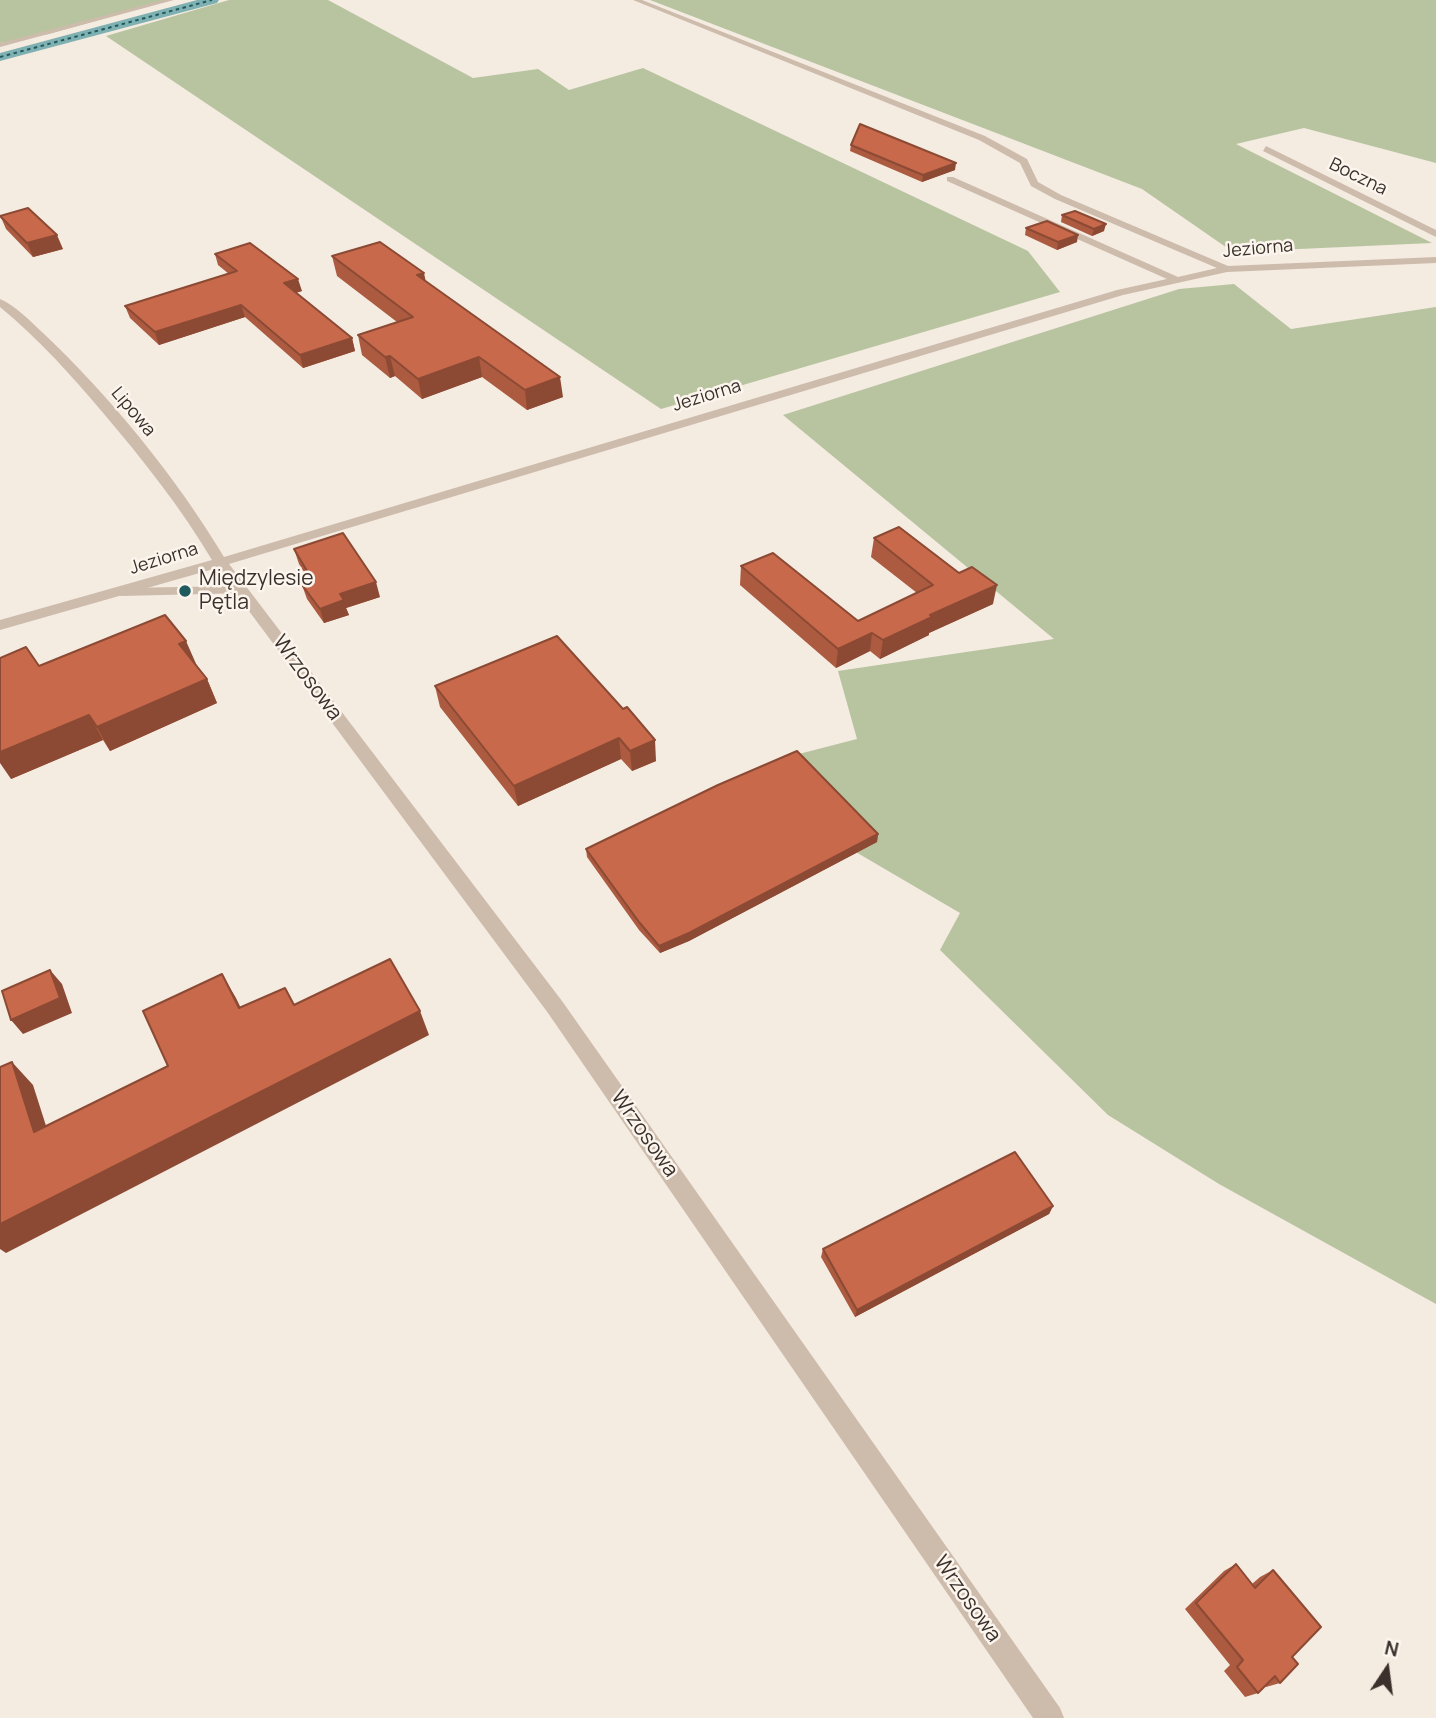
<!DOCTYPE html>
<meta charset="utf-8">
<style>
body{margin:0}
#map{position:relative;width:1436px;height:1718px;overflow:hidden;background:#f4ebe1;font-family:Manrope,sans-serif}
canvas{display:block}
.north{position:absolute;left:1352px;top:1634px;width:70px;height:70px;-webkit-text-stroke:5px #fbf5ee;paint-order:stroke;rotate:13deg;font-size:19px;font-weight:700;line-height:28px;text-align:center;color:#3b302b}
.north::after{content:'';display:block;margin:auto;width:24px;height:32px;background:#3b302b;clip-path:polygon(50% 0,100% 100%,50% 72%,0 100%)}
</style>
<div id="map">
<canvas width="1436" height="1718"></canvas>
<div class="north">N</div>
</div>
<script>
const c = document.querySelector('canvas').getContext('2d');
c.lineJoin = 'round';
function paint(path, color) { c.fillStyle = color; c.fill(path, 'evenodd'); }
function strokePath(path, color, width, dash) { c.strokeStyle = color; c.lineWidth = width; c.lineCap = dash ? 'butt' : 'round'; c.setLineDash(dash || []); c.stroke(path); }
function write(font, color, halo, rows, align = 'center') {
  c.font = font + ' Manrope,sans-serif'; c.lineWidth = 5; c.setLineDash([]); c.textBaseline = 'middle'; c.strokeStyle = halo; c.fillStyle = color; for (const [text, x, y, turn = 0] of rows) {
    c.save(); c.translate(x, y); c.rotate((+turn || 0) * Math.PI / 180); c.textAlign = isNaN(turn) ? turn : align; if (halo) c.strokeText(text, 0, 0); c.fillText(text, 0, 0); c.restore();
  }
}
paint(new Path2D(`
 M 0,0 L 170,0 L 49,34 L 0,43 Z
 M 229,0 L 328,0 L 473,78 L 538,69 L 569,90 L 643,68 L 1028,251 L 1060,292 L 661,409 L 106,36 Z
 M 650,0 L 1436,0 L 1436,163 L 1304,128 L 1236,144 L 1432,243 L 1233,252 L 1142,189 Z
 M 1234,284 L 1291,329 L 1436,307 L 1436,1304 L 1219,1184 L 1108,1115 L 940,950 L 960,913 L 772,803 L 795,755 L 857,739 L 838,671 L 1054,639 L 783,415 L 1179,289 Z`), '#b8c4a0');
paint(new Path2D(`
 M 197,0 L 219,0 L 217,3 L 0,61 L 0,53 Z`), '#7fb0b2');
strokePath(new Path2D(`
 M 0,57 L 212,0`), '#1f5a5e', 2, [3.5, 3.5]);
paint(new Path2D(`
 M 241,586 L 246,587 L 246,593 L 121,596 L 114,592 L 121,588 Z`), '#cdbbac');
paint(new Path2D(`
 M 163,0 L 174,0 L 0,47 L 0,43 Z
 M 633,0 L 642,0 L 985,136 L 1027,159 L 1038,182 L 1061,195 L 1228,266 L 1436,257 L 1436,263 L 1227,272 L 1123,295 L 229,564 L 562,1001 L 1060,1708 L 1064,1718 L 1033,1718 L 548,1013 L 217,568 L 0,630 L 0,620 L 212,560 C 181,508 144,461 104,414 C 72,376 39,339 0,307 L 0,299 C 15,305 30,321 42,332 C 110,396 176,477 224,557 L 1117,290 L 1167,279 L 947,181 L 947,177 L 953,177 L 1178,277 L 1217,268 L 1055,199 L 1031,186 L 1020,163 L 979,140 Z
 M 1266,146 L 1436,230 L 1436,237 L 1263,151 Z`), '#cdbbac');
paint(new Path2D(`
 M 851,145 L 955,170 L 922,182 L 850,151 Z
 M 0,215 L 63,249 L 33,257 L 6,229 Z
 M 1062,215 L 1104,231 L 1092,236 L 1061,222 Z
 M 1026,228 L 1077,242 L 1057,250 L 1025,235 Z
 M 215,254 L 302,291 L 296,293 L 352,338 L 355,351 L 303,368 L 245,317 L 159,345 L 130,318 L 125,306 L 229,274 L 218,265 Z
 M 332,256 L 426,281 L 563,397 L 527,410 L 482,377 L 422,399 L 395,376 L 390,378 L 362,355 L 358,335 L 397,322 L 337,276 Z
 M 874,538 L 993,604 L 929,633 L 929,635 L 880,659 L 870,651 L 836,668 L 740,585 L 741,566 L 858,621 L 917,593 L 871,557 Z
 M 294,549 L 380,597 L 346,608 L 349,615 L 324,623 L 307,599 L 302,585 L 310,582 L 299,564 Z
 M 557,636 L 656,761 L 632,771 L 621,759 L 518,806 L 440,707 L 435,686 Z
 M 39,666 L 197,666 L 207,679 L 217,703 L 110,751 L 103,740 L 11,779 Z
 M 878,834 L 877,842 L 689,941 L 660,953 L 639,930 L 587,857 L 586,849 Z
 M 1053,1206 L 1049,1214 L 855,1317 L 821,1257 L 823,1249 Z
 M 1236,1564 L 1252,1584 L 1260,1577 L 1273,1570 L 1292,1657 L 1280,1683 L 1266,1687 L 1265,1686 L 1258,1693 L 1245,1697 L 1224,1671 L 1230,1665 L 1185,1609 L 1224,1571 Z`), '#ac5a40');
paint(new Path2D(`
 M 956,163 L 955,170 L 922,182 L 923,175 Z
 M 1106,224 L 1104,231 L 1092,236 L 1094,229 Z
 M 57,235 L 63,249 L 33,257 L 27,243 Z
 M 1078,235 L 1077,242 L 1057,250 L 1058,242 Z
 M 424,273 L 428,292 L 417,275 Z
 M 298,279 L 302,291 L 287,295 L 284,283 Z
 M 241,305 L 245,317 L 159,345 L 155,332 Z
 M 352,338 L 355,351 L 303,368 L 300,355 Z
 M 390,356 L 395,376 L 390,378 L 385,357 Z
 M 479,357 L 482,377 L 422,399 L 418,379 Z
 M 560,377 L 563,397 L 527,410 L 525,390 Z
 M 376,582 L 380,597 L 346,608 L 349,615 L 324,623 L 320,609 L 340,594 Z
 M 997,585 L 993,604 L 929,633 L 929,635 L 880,659 L 883,640 L 930,615 Z
 M 872,633 L 870,651 L 836,668 L 838,649 Z
 M 186,641 L 197,666 L 179,644 Z
 M 207,679 L 217,703 L 110,751 L 97,727 Z
 M 89,715 L 103,740 L 11,779 L 0,763 L 0,752 Z
 M 619,738 L 621,759 L 518,806 L 514,786 Z
 M 655,740 L 656,761 L 632,771 L 630,751 Z
 M 878,834 L 877,842 L 689,941 L 660,953 L 659,946 Z
 M 50,970 L 62,984 L 72,1013 L 23,1034 L 11,1020 Z
 M 222,974 L 236,998 L 253,1033 L 239,1008 Z
 M 420,1011 L 429,1035 L 6,1253 L 0,1249 L 0,1224 Z
 M 12,1062 L 33,1085 L 55,1154 L 34,1132 Z
 M 1053,1206 L 1049,1214 L 855,1317 L 857,1310 Z`), '#8c4a34');
const building = new Path2D(`
 M 860,124 L 956,163 L 923,175 L 851,145 Z
 M 28,208 L 57,235 L 27,243 L 0,216 Z
 M 1075,211 L 1106,224 L 1094,229 L 1062,215 Z
 M 1047,221 L 1078,235 L 1058,242 L 1026,228 Z
 M 380,242 L 424,273 L 417,275 L 560,377 L 525,390 L 479,357 L 418,379 L 390,356 L 385,357 L 358,335 L 413,317 L 332,256 Z
 M 250,243 L 298,279 L 284,283 L 352,338 L 300,355 L 241,305 L 155,332 L 125,306 L 237,271 L 215,254 Z
 M 899,527 L 959,573 L 972,567 L 997,585 L 930,615 L 932,617 L 883,640 L 872,633 L 838,649 L 741,566 L 773,553 L 858,621 L 933,585 L 874,538 Z
 M 343,533 L 376,582 L 340,594 L 344,600 L 320,609 L 302,585 L 313,581 L 294,549 Z
 M 165,615 L 186,641 L 179,644 L 207,679 L 97,727 L 89,715 L 0,752 L 0,658 L 26,647 L 39,666 Z
 M 557,636 L 623,709 L 627,707 L 655,740 L 630,751 L 619,738 L 514,786 L 435,686 Z
 M 797,751 L 878,834 L 689,933 L 659,946 L 639,922 L 586,849 L 718,785 Z
 M 390,959 L 420,1011 L 0,1224 L 0,1067 L 12,1062 L 34,1132 L 168,1066 L 143,1011 L 222,974 L 239,1008 L 285,988 L 294,1005 Z
 M 50,970 L 60,998 L 11,1020 L 2,991 Z
 M 1015,1152 L 1053,1206 L 857,1310 L 823,1249 Z
 M 1236,1564 L 1255,1588 L 1273,1570 L 1321,1627 L 1292,1657 L 1298,1664 L 1280,1683 L 1275,1676 L 1258,1693 L 1237,1667 L 1243,1660 L 1196,1603 Z`);
paint(building, '#c8694b');
strokePath(building, '#8c4a34', 2);
for (const [x, y, r, color] of [
 [185,591,7,"#1f5a5e"]
]) { const dot = new Path2D(); dot.arc(x, y, r, 0, 2 * Math.PI); c.fillStyle = color; c.fill(dot); strokePath(dot, '#fbf5ee', 2.5); }
write('18px', '#3b302b', '#fbf5ee', [
 ["Boczna",1358,177,26],
 ["Jeziorna",1258,249,-5],
 ["Jeziorna",707,396,-17],
 ["Lipowa",133,412,50],
 ["Jeziorna",164,559,-17]
]);
write('21px', '#3b302b', '#fbf5ee', [
 ["Międzylesie",199,579],
 ["Pętla",199,603]
], 'left');
write('21px', '#3b302b', '#fbf5ee', [
 ["Wrzosowa",307,678,53],
 ["Wrzosowa",644,1134,55],
 ["Wrzosowa",967,1599,55]
]);
</script>
